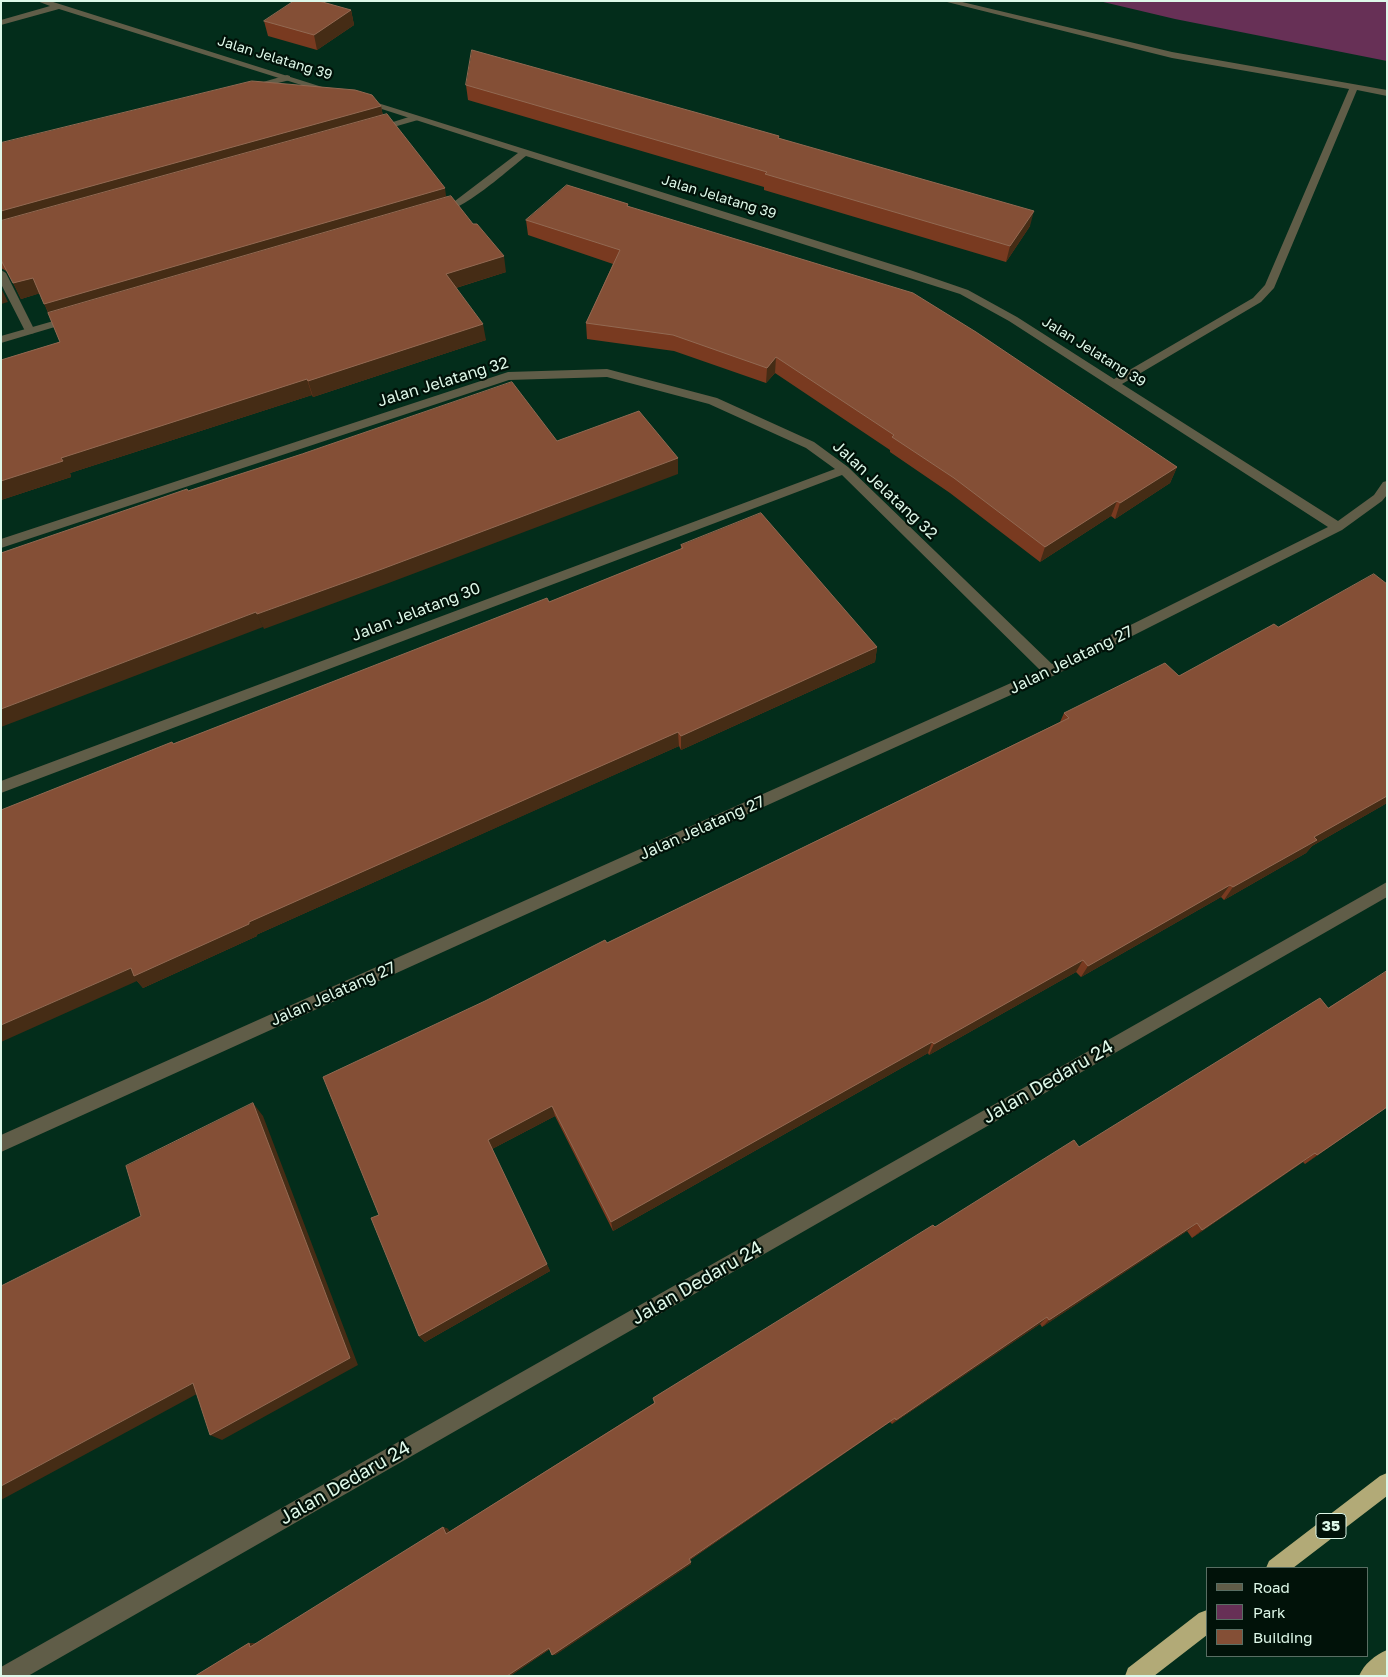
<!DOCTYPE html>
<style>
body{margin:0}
#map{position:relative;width:1388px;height:1677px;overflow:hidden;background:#032d1b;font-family:"Golos Text",sans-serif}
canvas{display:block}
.frame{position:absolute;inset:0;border:2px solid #def8e9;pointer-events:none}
.legend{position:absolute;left:1206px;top:1567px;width:162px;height:90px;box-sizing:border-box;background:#011209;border:1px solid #596e63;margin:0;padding:6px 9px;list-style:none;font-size:15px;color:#def8e9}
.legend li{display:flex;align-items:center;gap:10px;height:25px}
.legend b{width:25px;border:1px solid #596e63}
</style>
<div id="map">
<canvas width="1388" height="1677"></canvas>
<div class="frame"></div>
<ul class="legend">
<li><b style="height:6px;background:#605d48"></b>Road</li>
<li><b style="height:14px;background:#673056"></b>Park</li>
<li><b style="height:14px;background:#844f36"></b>Building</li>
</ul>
</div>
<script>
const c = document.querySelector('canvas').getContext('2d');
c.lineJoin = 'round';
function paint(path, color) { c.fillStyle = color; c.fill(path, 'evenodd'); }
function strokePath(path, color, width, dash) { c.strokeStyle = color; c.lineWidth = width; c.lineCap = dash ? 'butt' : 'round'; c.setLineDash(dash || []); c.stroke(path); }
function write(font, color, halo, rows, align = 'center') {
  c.font = font + ' "Golos Text",sans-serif'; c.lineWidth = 4.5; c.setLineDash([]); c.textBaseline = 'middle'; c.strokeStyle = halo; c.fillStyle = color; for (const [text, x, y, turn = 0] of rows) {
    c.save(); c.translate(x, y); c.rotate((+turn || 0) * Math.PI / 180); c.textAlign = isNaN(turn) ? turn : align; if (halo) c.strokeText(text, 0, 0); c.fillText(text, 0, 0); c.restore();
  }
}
paint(new Path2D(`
 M 1099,1 L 1387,1 L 1387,61 L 1175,19 Z`), '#673056');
paint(new Path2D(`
 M 287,75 L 290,76 L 290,80 L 250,90 L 246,87 Z
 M 415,115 L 420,118 L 418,120 L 376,132 L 371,129 Z
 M 1,270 L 6,273 L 35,331 L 34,333 L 30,334 L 25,331 L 1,284 Z`), '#605d48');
paint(new Path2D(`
 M 37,1 L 50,1 L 338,92 L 333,95 L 330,94 L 59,9 L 1,25 L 1,20 L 50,6 Z
 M 943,1 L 958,1 L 1172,52 L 1387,90 L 1387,96 L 1357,90 L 1274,288 L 1261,302 L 1122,384 L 1338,521 L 1374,495 L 1383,482 L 1387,481 L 1387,495 L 1382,501 L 1342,530 L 1055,675 L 1,1152 L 1,1135 L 1040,670 L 842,475 L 1,793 L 1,781 L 835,469 L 806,448 L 709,404 L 607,377 L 509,380 L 1,548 L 1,539 L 508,372 L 607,369 L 717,398 L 814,442 L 848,467 L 1052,664 L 1328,527 L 1009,321 L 960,294 L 526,156 C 508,170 456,218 434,213 L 434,209 L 451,204 L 518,153 L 357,101 L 359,99 L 365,99 L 910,270 L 968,290 L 1017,317 L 1114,379 L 1253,298 L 1265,285 L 1349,89 L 1172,58 Z
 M 71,316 L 75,317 L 76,319 L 75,321 L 1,343 L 1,336 Z
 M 1387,882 L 1387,897 L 28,1676 L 1,1676 L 1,1667 Z`), '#605d48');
paint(new Path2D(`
 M 1387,1473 L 1387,1496 L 1293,1568 L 1266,1568 L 1269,1561 L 1380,1476 Z
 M 1207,1610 L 1207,1635 L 1154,1676 L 1125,1676 L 1128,1668 L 1199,1613 Z
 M 1387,1650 L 1387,1676 L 1359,1676 C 1364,1664 1375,1655 1387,1650 Z`), '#b2aa77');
paint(new Path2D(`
 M 351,10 L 354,25 L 317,50 L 268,36 L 264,21 Z
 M 466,85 L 779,136 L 779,138 L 1030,226 L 1006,262 L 764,190 L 764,187 L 468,100 Z
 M 381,106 L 383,116 L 506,272 L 456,288 L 486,340 L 313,397 L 312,395 L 70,473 L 71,477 L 1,500 L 1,360 L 60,342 L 40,293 L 21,299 L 8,272 L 1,268 L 1,143 Z
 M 628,204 L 628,206 L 1177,467 L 1170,483 L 1115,519 L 1111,516 L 1040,562 L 950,493 L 890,452 L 890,450 L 775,373 L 766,383 L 674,351 L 587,339 L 586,323 L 613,264 L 528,235 L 526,220 Z
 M 681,545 L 877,647 L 875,662 L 681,750 L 679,746 L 553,802 L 256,935 L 257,936 L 143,988 L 137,981 L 173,744 L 549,602 L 681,549 Z
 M 1387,584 L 1387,803 L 1312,846 L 1306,853 L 1224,900 L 1221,897 L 1081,977 L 1076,972 L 929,1055 L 928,1053 L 613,1231 L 555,1116 L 492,1149 L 550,1271 L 425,1342 L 419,1336 L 379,1215 L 607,943 L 1060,722 L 1064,713 L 1179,676 L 1278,627 Z
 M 1387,1107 L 1305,1164 L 1303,1162 L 1192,1238 L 1187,1231 L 1042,1327 L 1040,1324 L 892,1424 L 890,1422 L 690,1560 L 691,1564 L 555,1655 L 552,1655 L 550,1649 L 510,1676 L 195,1676 L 249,1643 L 258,1643 L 443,1527 L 448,1529 L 449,1532 L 654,1403 L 653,1398 L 935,1227 L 1079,1147 Z`), '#793a20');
paint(new Path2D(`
 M 351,10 L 354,25 L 317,50 L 314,35 Z
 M 381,106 L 384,122 L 1,229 L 1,211 Z
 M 445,188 L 447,203 L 52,319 L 44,304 Z
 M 1034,211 L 1030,226 L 1006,262 L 1010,246 Z
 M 504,256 L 506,272 L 449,290 L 446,274 Z
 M 33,278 L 41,293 L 21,299 L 13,283 Z
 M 1,288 L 8,302 L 1,304 Z
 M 483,324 L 486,340 L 313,397 L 308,381 Z
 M 776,357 L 775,373 L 766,383 L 767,368 Z
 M 307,379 L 312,395 L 70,473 L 71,477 L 1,500 L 1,481 L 61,458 Z
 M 678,458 L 678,474 L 386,584 L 264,629 L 257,614 Z
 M 1177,467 L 1170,483 L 1115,519 L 1120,503 Z
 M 1117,501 L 1111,516 L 1040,562 L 1045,547 Z
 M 256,612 L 263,627 L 1,727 L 1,709 Z
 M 877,647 L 875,662 L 681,750 L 681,736 Z
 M 678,732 L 679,746 L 256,935 L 257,936 L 143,988 L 137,981 L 1,1042 L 1,1025 L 131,968 L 249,922 Z
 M 1387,796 L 1387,803 L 1312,846 L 1306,853 L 1224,900 L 1233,887 L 1314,837 Z
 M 1230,885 L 1221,897 L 1081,977 L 1088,966 Z
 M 1083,960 L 1076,972 L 929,1055 L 934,1044 Z
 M 932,1042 L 928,1053 L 613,1231 L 611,1222 Z
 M 253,1103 L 263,1116 L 358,1365 L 222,1440 L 210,1435 Z
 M 552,1106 L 555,1116 L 492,1149 L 488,1140 Z
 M 1387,1107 L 1305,1164 L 1317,1155 Z
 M 1315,1153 L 1303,1162 L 1192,1238 L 1202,1230 Z
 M 1197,1223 L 1187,1231 L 1042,1327 L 1049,1320 Z
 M 547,1264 L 550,1271 L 425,1342 L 419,1336 Z
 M 1047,1317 L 1040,1324 L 892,1424 L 896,1420 Z
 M 193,1383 L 206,1389 L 1,1500 L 1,1486 Z
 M 895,1418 L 890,1422 L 689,1560 L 689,1559 Z
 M 443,1527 L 448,1529 L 451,1537 L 446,1534 Z
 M 691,1562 L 691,1564 L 555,1655 L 552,1655 Z
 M 249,1643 L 259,1643 L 250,1647 Z
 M 552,1647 L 510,1676 L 507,1676 L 549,1648 Z`), '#452c15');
const building = new Path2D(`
 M 294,1 L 319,1 L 351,10 L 314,35 L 264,21 Z
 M 472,50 L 698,113 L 779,136 L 778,138 L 1034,211 L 1010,246 L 765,174 L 767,172 L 466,85 Z
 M 252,81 L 355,90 L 372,95 L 381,106 L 1,211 L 1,143 Z
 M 387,114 L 445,188 L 44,304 L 33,278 L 13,283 L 1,260 L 1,221 Z
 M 567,185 L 628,204 L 627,206 L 913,293 L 976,332 L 1177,467 L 1120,503 L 1117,501 L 1045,547 L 954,478 L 892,437 L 894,435 L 776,357 L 767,368 L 673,335 L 586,323 L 620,250 L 526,220 Z
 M 451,196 L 473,224 L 477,224 L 504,256 L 446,274 L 483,324 L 308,381 L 307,379 L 61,458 L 63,461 L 1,481 L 1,360 L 60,342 L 48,313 Z
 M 512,382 L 557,441 L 639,411 L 678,458 L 382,569 L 257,614 L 256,612 L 1,709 L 1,553 L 187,489 L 188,491 L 302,454 Z
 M 761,513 L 877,647 L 681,736 L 678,732 L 551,788 L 249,922 L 249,924 L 134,976 L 131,968 L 1,1025 L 1,810 L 172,742 L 173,744 L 547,598 L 549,602 L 683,548 L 681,545 Z
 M 1374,574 L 1387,584 L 1387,796 L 1314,837 L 1317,840 L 1233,887 L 1230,885 L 1088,966 L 1083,960 L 934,1044 L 932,1042 L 611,1222 L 552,1106 L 488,1140 L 547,1264 L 419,1336 L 371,1218 L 379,1215 L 323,1077 L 485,1001 L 605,940 L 607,943 L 1069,718 L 1064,713 L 1165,663 L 1179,676 L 1274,624 L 1278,627 Z
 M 1387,971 L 1387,1107 L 1317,1155 L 1315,1153 L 1202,1230 L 1197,1223 L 1049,1320 L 1047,1317 L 896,1420 L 895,1418 L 689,1559 L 691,1562 L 552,1655 L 549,1648 L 507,1676 L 195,1676 L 249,1643 L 250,1647 L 443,1527 L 446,1534 L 655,1403 L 653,1398 L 933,1225 L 935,1227 L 1074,1140 L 1079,1147 L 1320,998 L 1328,1008 Z
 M 253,1103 L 350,1358 L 210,1435 L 193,1383 L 1,1486 L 1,1286 L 141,1216 L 126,1166 Z`);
paint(building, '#844f36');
strokePath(building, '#926952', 1);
write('14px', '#def8e9', '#011209', [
 ["Jalan Jelatang 39",275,58,17],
 ["Jalan Jelatang 39",719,197,17],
 ["Jalan Jelatang 39",1094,352,32]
]);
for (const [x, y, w] of [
 [1331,1526,30]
]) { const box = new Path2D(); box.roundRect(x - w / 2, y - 12.5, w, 25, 4); c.fillStyle = '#011209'; c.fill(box); strokePath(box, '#def8e9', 1); }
write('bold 15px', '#def8e9', null, [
 ["35",1331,1526]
]);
write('16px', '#def8e9', '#011209', [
 ["Jalan Jelatang 32",443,382,-17],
 ["Jalan Jelatang 32",885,490,43],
 ["Jalan Jelatang 30",416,612,-21],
 ["Jalan Jelatang 27",1071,660,-26],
 ["Jalan Jelatang 27",702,828,-24],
 ["Jalan Jelatang 27",333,994,-24]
]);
write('19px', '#def8e9', '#011209', [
 ["Jalan Dedaru 24",1048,1082,-30],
 ["Jalan Dedaru 24",697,1283,-30],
 ["Jalan Dedaru 24",345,1483,-30]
]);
</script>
